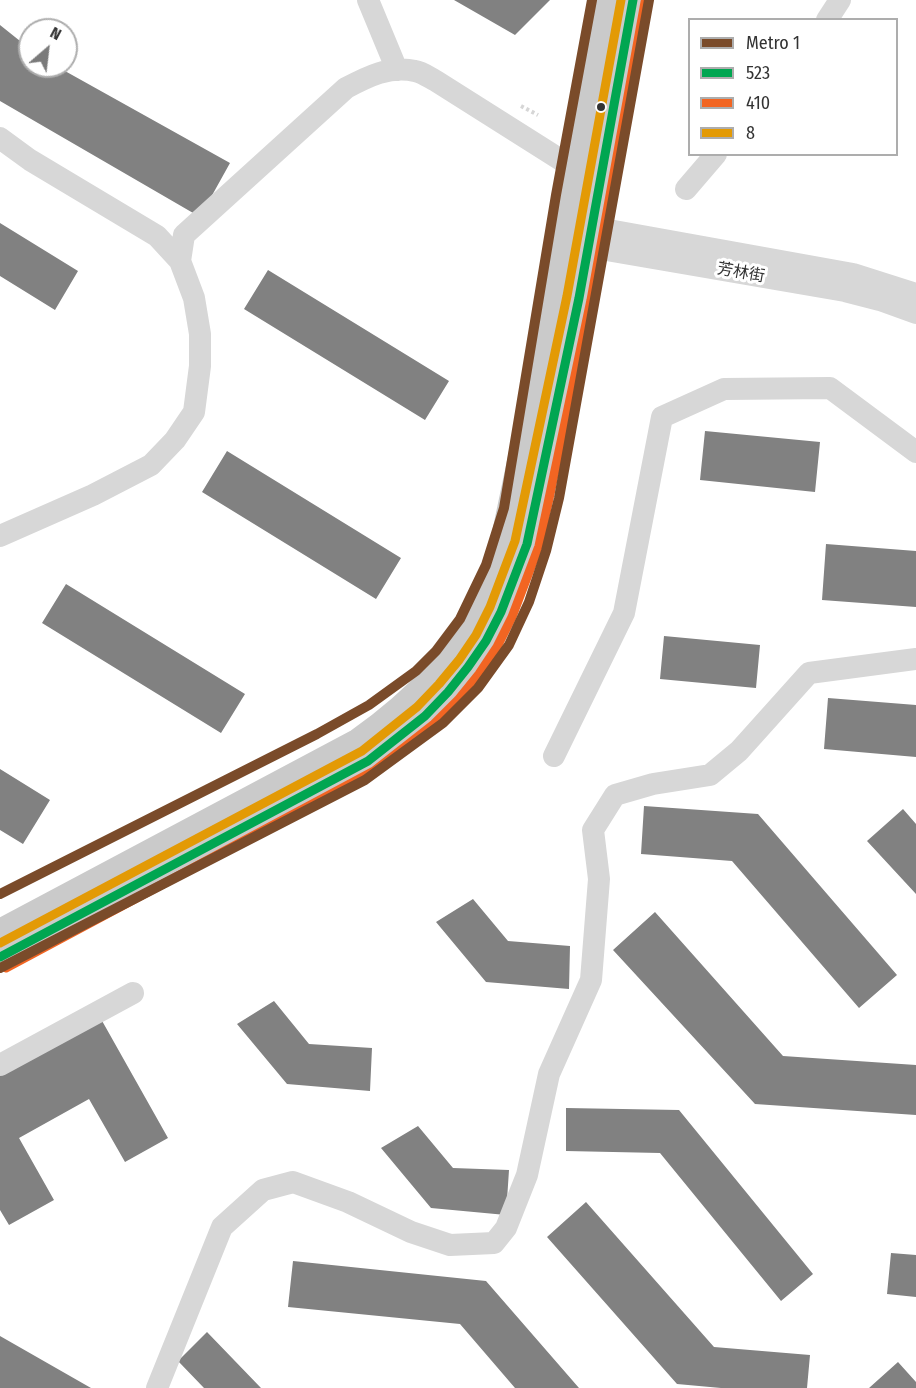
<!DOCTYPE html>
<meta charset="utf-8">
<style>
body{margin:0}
#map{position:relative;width:916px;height:1388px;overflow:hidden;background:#fff;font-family:"Fira Sans Condensed",sans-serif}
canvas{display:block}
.legend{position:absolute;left:688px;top:18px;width:210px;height:138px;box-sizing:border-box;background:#fff;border:2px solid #adadad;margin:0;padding:8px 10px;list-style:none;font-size:18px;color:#333}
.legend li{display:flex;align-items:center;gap:12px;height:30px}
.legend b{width:30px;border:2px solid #adadad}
.north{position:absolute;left:18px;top:18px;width:60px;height:60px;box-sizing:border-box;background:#fff;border:2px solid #adadad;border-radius:50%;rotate:28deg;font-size:16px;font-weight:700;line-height:24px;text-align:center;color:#333}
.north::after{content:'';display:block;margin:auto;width:21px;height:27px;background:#7a7a7a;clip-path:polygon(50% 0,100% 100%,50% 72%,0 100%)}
</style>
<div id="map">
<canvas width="916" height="1388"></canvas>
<ul class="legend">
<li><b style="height:8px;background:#7a4b2a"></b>Metro 1</li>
<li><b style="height:8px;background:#00a651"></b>523</li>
<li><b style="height:8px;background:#f26522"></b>410</li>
<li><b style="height:8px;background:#e39a05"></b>8</li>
</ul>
<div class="north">N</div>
</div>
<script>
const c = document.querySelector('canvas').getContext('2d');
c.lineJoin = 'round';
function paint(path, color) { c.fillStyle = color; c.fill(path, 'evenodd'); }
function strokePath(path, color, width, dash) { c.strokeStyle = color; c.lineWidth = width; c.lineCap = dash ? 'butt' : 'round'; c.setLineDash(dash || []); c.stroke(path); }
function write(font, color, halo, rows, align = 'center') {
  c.font = font + ' "Fira Sans Condensed","Noto Sans SC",sans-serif'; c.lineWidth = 6; c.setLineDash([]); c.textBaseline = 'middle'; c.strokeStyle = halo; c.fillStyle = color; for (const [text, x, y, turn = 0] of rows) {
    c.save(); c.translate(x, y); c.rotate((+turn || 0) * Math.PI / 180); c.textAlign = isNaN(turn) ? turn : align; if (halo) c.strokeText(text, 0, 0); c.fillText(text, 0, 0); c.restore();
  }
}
paint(new Path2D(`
 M 454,0 L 550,0 L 515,35 Z
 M 0,25 L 30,49 L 30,66 L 56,66 L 230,163 L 200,217 L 0,101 Z
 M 0,223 L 78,271 L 55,310 L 0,276 Z
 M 268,270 L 449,381 L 425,420 L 244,309 Z
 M 705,431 L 820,442 L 815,492 L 700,480 Z
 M 227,451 L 401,558 L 376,599 L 202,492 Z
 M 826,544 L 916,551 L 916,607 L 822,600 Z
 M 66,584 L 245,694 L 221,733 L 42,623 Z
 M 664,636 L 760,645 L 756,688 L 660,679 Z
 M 828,698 L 916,705 L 916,757 L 824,749 Z
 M 0,769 L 50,800 L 23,844 L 0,830 Z
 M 644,806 L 758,814 L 897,975 L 859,1008 L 732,861 L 641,854 Z
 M 903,809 L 916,824 L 916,894 L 867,841 Z
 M 473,899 L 508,941 L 570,946 L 569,989 L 486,982 L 436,922 Z
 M 655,912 L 783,1056 L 916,1065 L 916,1115 L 755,1104 L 613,950 Z
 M 274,1001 L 309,1044 L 372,1048 L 370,1091 L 287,1084 L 237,1024 Z
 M 101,1019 L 168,1138 L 125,1162 L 89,1099 L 19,1138 L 54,1200 L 9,1225 L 0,1210 L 0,1075 Z
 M 566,1108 L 679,1110 L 813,1274 L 781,1301 L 660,1153 L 566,1151 Z
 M 418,1126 L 453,1168 L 509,1170 L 506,1215 L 431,1208 L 381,1148 Z
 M 586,1202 L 714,1347 L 810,1355 L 807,1388 L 721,1388 L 677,1384 L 547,1237 Z
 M 891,1253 L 916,1255 L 916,1297 L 887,1294 Z
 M 293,1261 L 486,1281 L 579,1388 L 515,1388 L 460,1324 L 288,1307 Z
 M 207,1332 L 261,1388 L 204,1388 L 178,1361 Z
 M 0,1336 L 91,1388 L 0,1388 Z
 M 898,1362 L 916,1382 L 916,1388 L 869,1388 Z`), '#818181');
strokePath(new Path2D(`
 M 521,106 L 538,115`), '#d6d6d6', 4, [3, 3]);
strokePath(new Path2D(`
 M 368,0 L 397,70
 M 827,20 L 840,0
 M 0,138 L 30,160 L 157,236 L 180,261 L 194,298 L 200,334 L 200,366 L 194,412 L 175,440 L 151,465 L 93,495 L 0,536
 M 686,189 L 716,154
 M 577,232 L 592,227 L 853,274 L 916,294
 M 576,240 L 589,247 L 845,291 L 880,300 L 916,313
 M 180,261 L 184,235 L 346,88 C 367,77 390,65 415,71 C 422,72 430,78 436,81 L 591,179
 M 554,756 L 624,613 L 662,417 L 724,389 L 830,388 L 916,452
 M 0,1065 L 133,993
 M 157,1388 L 222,1227 L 263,1190 L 293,1182 L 348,1202 L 411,1232 L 450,1245 L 494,1243 L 506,1228 L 527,1175 L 549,1074 L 591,980 L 599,879 L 593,830 L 615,795 L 653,784 L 710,775 L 739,751 L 809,673 L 916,659`), '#d7d7d7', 22);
strokePath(new Path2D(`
 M 0,933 L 359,742 C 410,706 457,662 484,604 C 494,583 499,560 505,538 L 556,294 L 609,0
 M 0,957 L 368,761 C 455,700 496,645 527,544 L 579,298 L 633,0`), '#cacaca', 28);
strokePath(new Path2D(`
 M 0,957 L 368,761 L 425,716 L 448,692 L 468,667 L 486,641 L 501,612 L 527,544 L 579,298 L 633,0`), '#00a651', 9);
strokePath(new Path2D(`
 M 6,968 L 374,771 L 434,724 L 458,700 L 479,674 L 497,647 L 512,617 L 539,546 L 591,300 L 645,2`), '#f26522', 9);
strokePath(new Path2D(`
 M 0,943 L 362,751 L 417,707 L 439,684 L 459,660 L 476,635 L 490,607 L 515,541 L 567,296 L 621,0`), '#e39a05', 9);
strokePath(new Path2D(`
 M 0,894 L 317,734 L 369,705 L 416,671 L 436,651 L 460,619 L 486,565 L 504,508 L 556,195 L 592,0
 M 0,968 L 365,780 L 443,723 L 478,688 L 509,645 L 529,602 L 546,551 L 559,498 L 649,0`), '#7a4b2a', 10);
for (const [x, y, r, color] of [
 [601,107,5,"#333"]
]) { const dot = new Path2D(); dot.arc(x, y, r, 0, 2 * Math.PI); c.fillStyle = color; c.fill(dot); strokePath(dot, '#fff', 2); }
write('16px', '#333', '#fff', [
 ["芳林街",741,273,10]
]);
</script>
